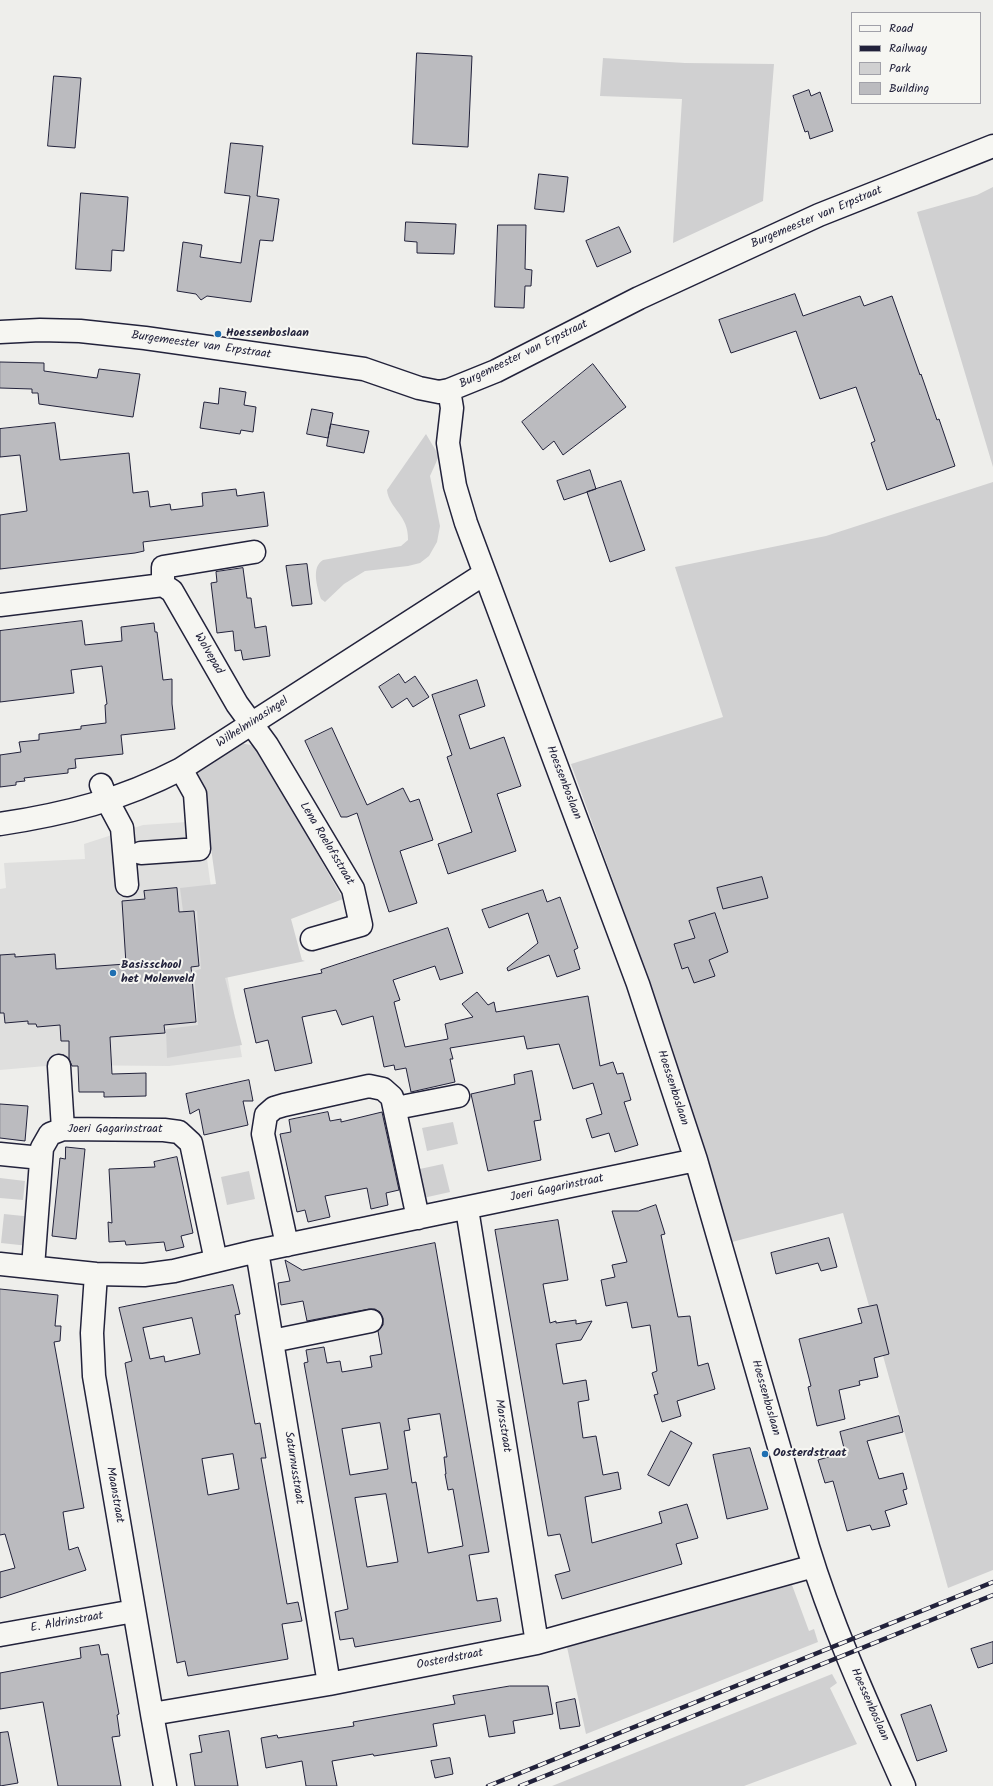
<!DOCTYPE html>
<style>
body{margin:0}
#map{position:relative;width:993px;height:1786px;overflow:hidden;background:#eeeeeb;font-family:Kalam,sans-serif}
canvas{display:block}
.legend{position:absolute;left:851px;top:12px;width:130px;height:92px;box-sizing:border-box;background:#f6f6f2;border:1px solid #a1a1a9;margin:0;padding:5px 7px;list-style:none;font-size:12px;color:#22223b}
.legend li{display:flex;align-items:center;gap:8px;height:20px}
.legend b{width:20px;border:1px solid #a1a1a9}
</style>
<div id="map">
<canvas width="993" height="1786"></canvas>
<ul class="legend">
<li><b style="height:5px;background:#f6f6f2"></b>Road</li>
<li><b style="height:5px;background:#22223b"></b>Railway</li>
<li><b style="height:11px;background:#d0d0d1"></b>Park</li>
<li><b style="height:11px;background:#bbbbbf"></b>Building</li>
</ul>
</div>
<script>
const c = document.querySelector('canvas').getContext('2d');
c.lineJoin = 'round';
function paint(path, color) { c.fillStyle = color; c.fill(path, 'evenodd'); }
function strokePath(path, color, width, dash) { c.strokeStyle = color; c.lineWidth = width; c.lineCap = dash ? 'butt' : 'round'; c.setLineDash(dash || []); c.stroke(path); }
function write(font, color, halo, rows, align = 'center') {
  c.font = font + ' Kalam,sans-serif'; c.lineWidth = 4; c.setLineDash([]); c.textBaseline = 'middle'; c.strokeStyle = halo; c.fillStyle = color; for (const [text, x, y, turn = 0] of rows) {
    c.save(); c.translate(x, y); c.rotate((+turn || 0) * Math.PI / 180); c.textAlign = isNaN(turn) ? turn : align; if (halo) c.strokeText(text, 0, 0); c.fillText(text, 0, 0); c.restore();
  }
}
paint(new Path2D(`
 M 202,821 L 210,881 L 242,1057 L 169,1066 L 57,1065 L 0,1070 L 0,889 L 6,888 L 4,863 L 85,859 L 84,844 L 143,825 Z`), '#dfdfde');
paint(new Path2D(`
 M 603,58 L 685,63 L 774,64 L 763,201 L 673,243 L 682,99 L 600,96 Z
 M 993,187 L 993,467 L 917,212 L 977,195 Z
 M 426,434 L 439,456 L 430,476 L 440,526 L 437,542 L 429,556 L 420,563 L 408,566 L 365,571 L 344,584 L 325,602 L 321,599 C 317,587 311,567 323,560 L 401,546 L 408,540 C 409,515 389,509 387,490 Z
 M 993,482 L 993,1570 L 948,1588 L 843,1213 L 732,1242 C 686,1080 628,922 571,764 L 723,717 L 675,567 L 826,536 Z
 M 240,743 L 256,746 L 343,899 L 291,919 L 302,960 L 305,961 L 225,978 L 242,1045 L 167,1058 L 166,1029 L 198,1025 L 194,971 L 201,969 L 197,911 L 183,911 L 180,888 L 216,884 L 203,791 L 192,775 Z
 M 453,1122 L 458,1144 L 427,1151 L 422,1128 Z
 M 443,1164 L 450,1192 L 423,1198 L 415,1170 Z
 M 249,1171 L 255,1199 L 227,1205 L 221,1177 Z
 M 0,1178 L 25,1181 L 23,1200 L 0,1198 Z
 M 4,1214 L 33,1217 L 29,1246 L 1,1243 Z
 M 792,1585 L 809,1631 L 814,1629 L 818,1642 L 586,1734 L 567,1647 Z
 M 832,1674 L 837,1683 L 830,1688 L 857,1744 L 744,1786 L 552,1786 Z`), '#d0d0d1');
const building = new Path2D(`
 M 417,53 L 472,56 L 468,147 L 413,144 Z
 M 54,76 L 81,78 L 75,148 L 48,146 Z
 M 809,90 L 811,96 L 820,92 L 833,131 L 810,139 L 808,131 L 805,132 L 793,96 Z
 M 231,143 L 263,146 L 257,196 L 279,199 L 273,241 L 260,240 L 251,302 L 207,296 L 201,300 L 196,294 L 177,291 L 183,242 L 202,245 L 200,257 L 241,263 L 250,196 L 225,193 Z
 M 539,174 L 568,177 L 564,212 L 535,209 Z
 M 81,193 L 128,197 L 124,251 L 112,250 L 111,271 L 76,269 Z
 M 406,222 L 456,224 L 454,254 L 417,253 L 417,242 L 405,241 Z
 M 498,225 L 526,225 L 525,269 L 532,270 L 531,286 L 525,286 L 524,308 L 495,307 Z
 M 619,227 L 631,252 L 597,267 L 586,241 Z
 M 795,294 L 803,316 L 860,296 L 864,306 L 892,296 L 920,375 L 921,374 L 937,420 L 939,419 L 955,466 L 887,490 L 871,443 L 875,441 L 856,387 L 820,399 L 796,331 L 731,353 L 719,320 Z
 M 0,362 L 44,363 L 44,371 L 97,378 L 99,369 L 140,374 L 133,417 L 39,404 L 38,393 L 32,393 L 32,389 L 0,388 Z
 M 593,364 L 626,407 L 563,455 L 554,441 L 543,450 L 522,422 Z
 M 220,388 L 246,392 L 244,405 L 256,407 L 253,432 L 241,430 L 240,434 L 200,428 L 204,402 L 218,404 Z
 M 312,409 L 333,413 L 328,438 L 307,434 Z
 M 55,423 L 60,460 L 129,453 L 133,493 L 148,491 L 150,507 L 170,504 L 171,510 L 203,506 L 202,493 L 236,489 L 237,496 L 264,492 L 268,526 L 143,542 L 144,551 L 135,553 L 0,569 L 0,515 L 27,511 L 20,455 L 0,457 L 0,429 Z
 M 331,424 L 369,431 L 364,453 L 327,446 Z
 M 590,470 L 596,489 L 564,500 L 557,481 Z
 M 621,481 L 645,550 L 610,562 L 587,492 Z
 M 307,564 L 312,604 L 292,606 L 286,566 Z
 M 243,568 L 247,598 L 251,598 L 255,628 L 266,626 L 270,656 L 243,660 L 241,650 L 235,651 L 233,631 L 217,633 L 211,583 L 217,582 L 216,572 Z
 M 82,621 L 85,645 L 122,641 L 121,627 L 154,623 L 155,632 L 157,632 L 163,680 L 172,679 L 172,704 L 175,729 L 121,735 L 123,754 L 75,759 L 76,768 L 68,769 L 68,773 L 24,778 L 25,781 L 16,782 L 16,785 L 0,787 L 0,755 L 21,752 L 19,742 L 39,740 L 39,734 L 81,729 L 81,726 L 106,723 L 105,705 L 107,704 L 102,666 L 71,670 L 74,693 L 0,702 L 0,631 Z
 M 399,674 L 405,683 L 415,676 L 429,697 L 413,707 L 407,698 L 392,708 L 379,687 Z
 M 477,680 L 485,706 L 459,715 L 470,749 L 504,737 L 521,786 L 497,794 L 516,851 L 448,874 L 438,844 L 472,832 L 447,757 L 452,755 L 432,695 Z
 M 332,728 L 367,805 L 403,788 L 410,802 L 419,799 L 433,840 L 400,851 L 417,903 L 389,912 L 357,813 L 347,817 L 341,817 L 305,741 Z
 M 762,877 L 768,898 L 723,909 L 717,888 Z
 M 177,888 L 179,912 L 194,911 L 199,966 L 191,967 L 196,1022 L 164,1025 L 165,1033 L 110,1037 L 112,1074 L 146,1073 L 146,1096 L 104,1097 L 104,1092 L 79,1092 L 78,1066 L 72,1066 L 69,1059 L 69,1041 L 61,1041 L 60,1025 L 37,1027 L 36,1024 L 28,1024 L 28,1021 L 5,1023 L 4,1013 L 0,1013 L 0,955 L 15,954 L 15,957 L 55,954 L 56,969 L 126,964 L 122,901 L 145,899 L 144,891 Z
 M 543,890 L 547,902 L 560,897 L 578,948 L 574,950 L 580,969 L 557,977 L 549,955 L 508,971 L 507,968 L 538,943 L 528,913 L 489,928 L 482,910 Z
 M 715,913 L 728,952 L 709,960 L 715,976 L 694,983 L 688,967 L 682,969 L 674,944 L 695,938 L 689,921 Z
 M 448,928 L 463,973 L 440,980 L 435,966 L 393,980 L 400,1000 L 394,1002 L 405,1047 L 448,1039 L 445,1024 L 473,1017 L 462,1004 L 477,992 L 488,1005 L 494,1002 L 496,1012 L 588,996 L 600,1066 L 613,1062 L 617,1074 L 623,1073 L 631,1100 L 624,1102 L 638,1145 L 615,1152 L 609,1133 L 592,1138 L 586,1119 L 602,1114 L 593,1083 L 573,1089 L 559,1044 L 527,1049 L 524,1036 L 450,1048 L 453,1059 L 450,1059 L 455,1082 L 411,1092 L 406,1068 L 395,1070 L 394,1065 L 384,1067 L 373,1016 L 342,1025 L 336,1010 L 302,1017 L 312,1063 L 275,1071 L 268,1040 L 256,1043 L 244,989 L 322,973 L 321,970 Z
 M 532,1071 L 541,1120 L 534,1121 L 541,1160 L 488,1171 L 471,1094 L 515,1084 L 514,1075 Z
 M 249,1080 L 253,1101 L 243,1101 L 248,1125 L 204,1135 L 199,1109 L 190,1114 L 186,1094 Z
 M 0,1104 L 28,1106 L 25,1141 L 0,1138 Z
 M 328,1112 L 330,1121 L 341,1119 L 341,1122 L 382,1112 L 399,1190 L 386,1193 L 388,1205 L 371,1209 L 367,1188 L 325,1196 L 330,1217 L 308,1222 L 305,1210 L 297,1212 L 280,1134 L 291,1132 L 289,1120 Z
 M 66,1147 L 85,1149 L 76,1239 L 52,1236 L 60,1158 L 65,1159 Z
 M 177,1157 L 193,1233 L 181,1236 L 184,1247 L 166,1251 L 164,1242 L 126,1245 L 125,1241 L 109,1242 L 108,1222 L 112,1223 L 109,1169 L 155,1167 L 154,1162 Z
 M 656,1205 L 665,1234 L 661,1235 L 678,1317 L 690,1316 L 698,1366 L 708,1363 L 715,1389 L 677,1401 L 681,1416 L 662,1422 L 654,1395 L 658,1394 L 652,1373 L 657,1371 L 650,1325 L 632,1328 L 627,1302 L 606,1306 L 601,1280 L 615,1277 L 612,1265 L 627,1262 L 612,1211 L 638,1211 Z
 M 558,1220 L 568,1280 L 543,1284 L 550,1323 L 556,1321 L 556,1323 L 576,1320 L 576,1324 L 592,1321 L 581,1340 L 556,1344 L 563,1384 L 586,1380 L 589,1400 L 578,1402 L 583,1438 L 596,1436 L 603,1475 L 618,1472 L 621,1489 L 585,1497 L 592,1543 L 662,1523 L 659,1512 L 687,1504 L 698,1538 L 676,1544 L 682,1564 L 562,1599 L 555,1575 L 570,1571 L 560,1534 L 548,1536 L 495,1230 Z
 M 829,1238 L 837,1267 L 821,1271 L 818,1263 L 776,1274 L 771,1253 Z
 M 435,1243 L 489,1552 L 469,1555 L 477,1601 L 497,1598 L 501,1621 L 355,1647 L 353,1638 L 340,1640 L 335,1612 L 348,1609 L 304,1363 L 308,1362 L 306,1350 L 324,1347 L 327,1363 L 340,1361 L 342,1372 L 372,1367 L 370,1356 L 382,1354 L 378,1331 L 383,1325 L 383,1318 L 380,1312 L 375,1309 L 369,1309 L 307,1321 L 303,1301 L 281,1305 L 278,1283 L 290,1281 L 285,1260 L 302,1270 ZM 440,1414 L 447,1457 L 444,1457 L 446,1474 L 445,1474 L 448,1490 L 453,1489 L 463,1546 L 428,1553 L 416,1482 L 412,1483 L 404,1431 L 410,1430 L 408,1419 ZM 380,1423 L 388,1469 L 350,1475 L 342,1429 ZM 386,1494 L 398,1562 L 367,1567 L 355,1498 Z
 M 233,1285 L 240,1314 L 235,1315 L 255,1424 L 260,1423 L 266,1458 L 261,1458 L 287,1604 L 298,1602 L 302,1621 L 282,1624 L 288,1659 L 188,1676 L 185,1661 L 177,1663 L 125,1363 L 132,1361 L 119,1308 ZM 192,1318 L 200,1354 L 165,1362 L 164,1356 L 150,1359 L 143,1328 ZM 233,1454 L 239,1489 L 208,1495 L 202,1459 Z
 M 0,1289 L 58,1295 L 55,1326 L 61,1326 L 60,1341 L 54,1342 L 84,1508 L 63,1512 L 69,1550 L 78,1547 L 86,1570 L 0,1598 L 0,1572 L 15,1568 L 5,1534 L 0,1535 Z
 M 877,1305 L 889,1354 L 874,1358 L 878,1377 L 859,1381 L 860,1385 L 839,1390 L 845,1419 L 817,1426 L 808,1387 L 811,1386 L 799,1339 L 862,1323 L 858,1309 Z
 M 899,1416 L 903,1432 L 867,1441 L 879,1479 L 903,1473 L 907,1489 L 903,1490 L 907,1504 L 885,1511 L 890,1526 L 872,1530 L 870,1525 L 847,1531 L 833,1481 L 825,1483 L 818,1460 L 845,1452 L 840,1432 Z
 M 671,1431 L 692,1443 L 669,1486 L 648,1475 Z
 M 750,1448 L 768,1509 L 727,1519 L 713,1455 Z
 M 993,1642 L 993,1663 L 978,1668 L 971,1649 Z
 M 99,1645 L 101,1655 L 108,1654 L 119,1714 L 117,1715 L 120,1736 L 112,1737 L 121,1786 L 58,1786 L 43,1702 L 0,1709 L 0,1673 L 81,1658 L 80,1648 Z
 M 510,1686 L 548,1686 L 553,1714 L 513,1721 L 515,1733 L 489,1737 L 485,1715 L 433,1724 L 437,1746 L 374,1756 L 373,1754 L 332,1761 L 337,1786 L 306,1786 L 302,1761 L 266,1768 L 261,1738 L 277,1735 L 278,1738 L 354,1726 L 353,1722 L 455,1704 L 453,1696 Z
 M 575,1699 L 580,1726 L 560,1729 L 556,1703 Z
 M 931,1705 L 947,1751 L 917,1761 L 901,1715 Z
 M 229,1731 L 238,1786 L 195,1786 L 190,1754 L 202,1752 L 199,1736 Z
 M 8,1732 L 18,1783 L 0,1786 L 0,1733 Z
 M 450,1758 L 453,1774 L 435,1778 L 431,1761 Z`);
paint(building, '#bbbbbf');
strokePath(building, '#22223b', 1);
const minor = new Path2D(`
 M 0,332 L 40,330 L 80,331 L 145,338 L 364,369 L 419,388 L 439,392 L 449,390 L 496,371 L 639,298 L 819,215 L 993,146
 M 449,390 L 452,408 L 448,443 L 455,486 L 466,523 L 638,984 L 696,1160 L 808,1547 C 833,1629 869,1707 904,1786
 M 163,585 L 163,567 L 254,552
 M 0,605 L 163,585 L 172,591 L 237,704 L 267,745 L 353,889 L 361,925 L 312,939
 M 101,785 L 107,800 L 122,828 L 127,885
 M 0,824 C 66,814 121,800 181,769 L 484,574
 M 141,853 L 199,849 L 195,794 L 181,769
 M 59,1066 L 63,1129
 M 396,1108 L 458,1096
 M 0,1154 L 41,1158
 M 467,1209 L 537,1643
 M 287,1245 L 263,1134 L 266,1115 L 274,1108 L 284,1105 L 369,1086 L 383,1089 L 392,1097 L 418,1218
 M 257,1251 L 329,1684
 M 0,1264 L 96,1274 L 144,1275 L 174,1271 L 257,1251 L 696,1160
 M 33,1267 L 42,1148 L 50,1134 L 63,1129 L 164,1130 L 179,1132 L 191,1143 L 216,1261
 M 96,1274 L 92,1333 L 94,1376 L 152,1714
 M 272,1341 L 371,1321
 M 0,1635 L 134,1611
 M 165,1786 L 152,1714 L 329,1684 L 537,1643 L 814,1566`);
strokePath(minor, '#22223b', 25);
strokePath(minor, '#f6f6f2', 22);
const rail = new Path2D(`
 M 488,1786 L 993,1582
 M 520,1786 L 993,1595`);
strokePath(rail, '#22223b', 4.5);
strokePath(rail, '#f6f6f2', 3, [9]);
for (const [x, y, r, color] of [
 [218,334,4,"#1f6fb2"],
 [113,973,4,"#1f6fb2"],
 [765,1454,4,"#1f6fb2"]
]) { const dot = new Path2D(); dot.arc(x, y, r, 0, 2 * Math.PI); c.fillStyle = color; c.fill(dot); strokePath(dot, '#f6f6f2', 1.5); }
write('12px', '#22223b', '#f6f6f2', [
 ["Burgemeester van Erpstraat",817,218,-23],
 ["Burgemeester van Erpstraat",201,346,8],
 ["Burgemeester van Erpstraat",524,355,-26],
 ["Wolvepad",208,654,60],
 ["Wilhelminasingel",253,723,-33],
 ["Hoessenboslaan",563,783,69],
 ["Lena Roelofsstraat",326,844,59],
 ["Hoessenboslaan",672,1088,72],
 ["Joeri Gagarinstraat",115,1130],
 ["Joeri Gagarinstraat",557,1189,-12],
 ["Hoessenboslaan",765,1398,74],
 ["Marsstraat",502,1426,81],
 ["Saturnusstraat",293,1468,81],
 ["Maanstraat",114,1495,80],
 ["E. Aldrinstraat",67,1623,-10],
 ["Oosterdstraat",450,1660,-11],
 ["Hoessenboslaan",869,1705,66]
]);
write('bold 12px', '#22223b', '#f6f6f2', [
 ["Hoessenboslaan",226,334],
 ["Basisschool",121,966],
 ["het Molenveld",121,980],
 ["Oosterdstraat",773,1454]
], 'left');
</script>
